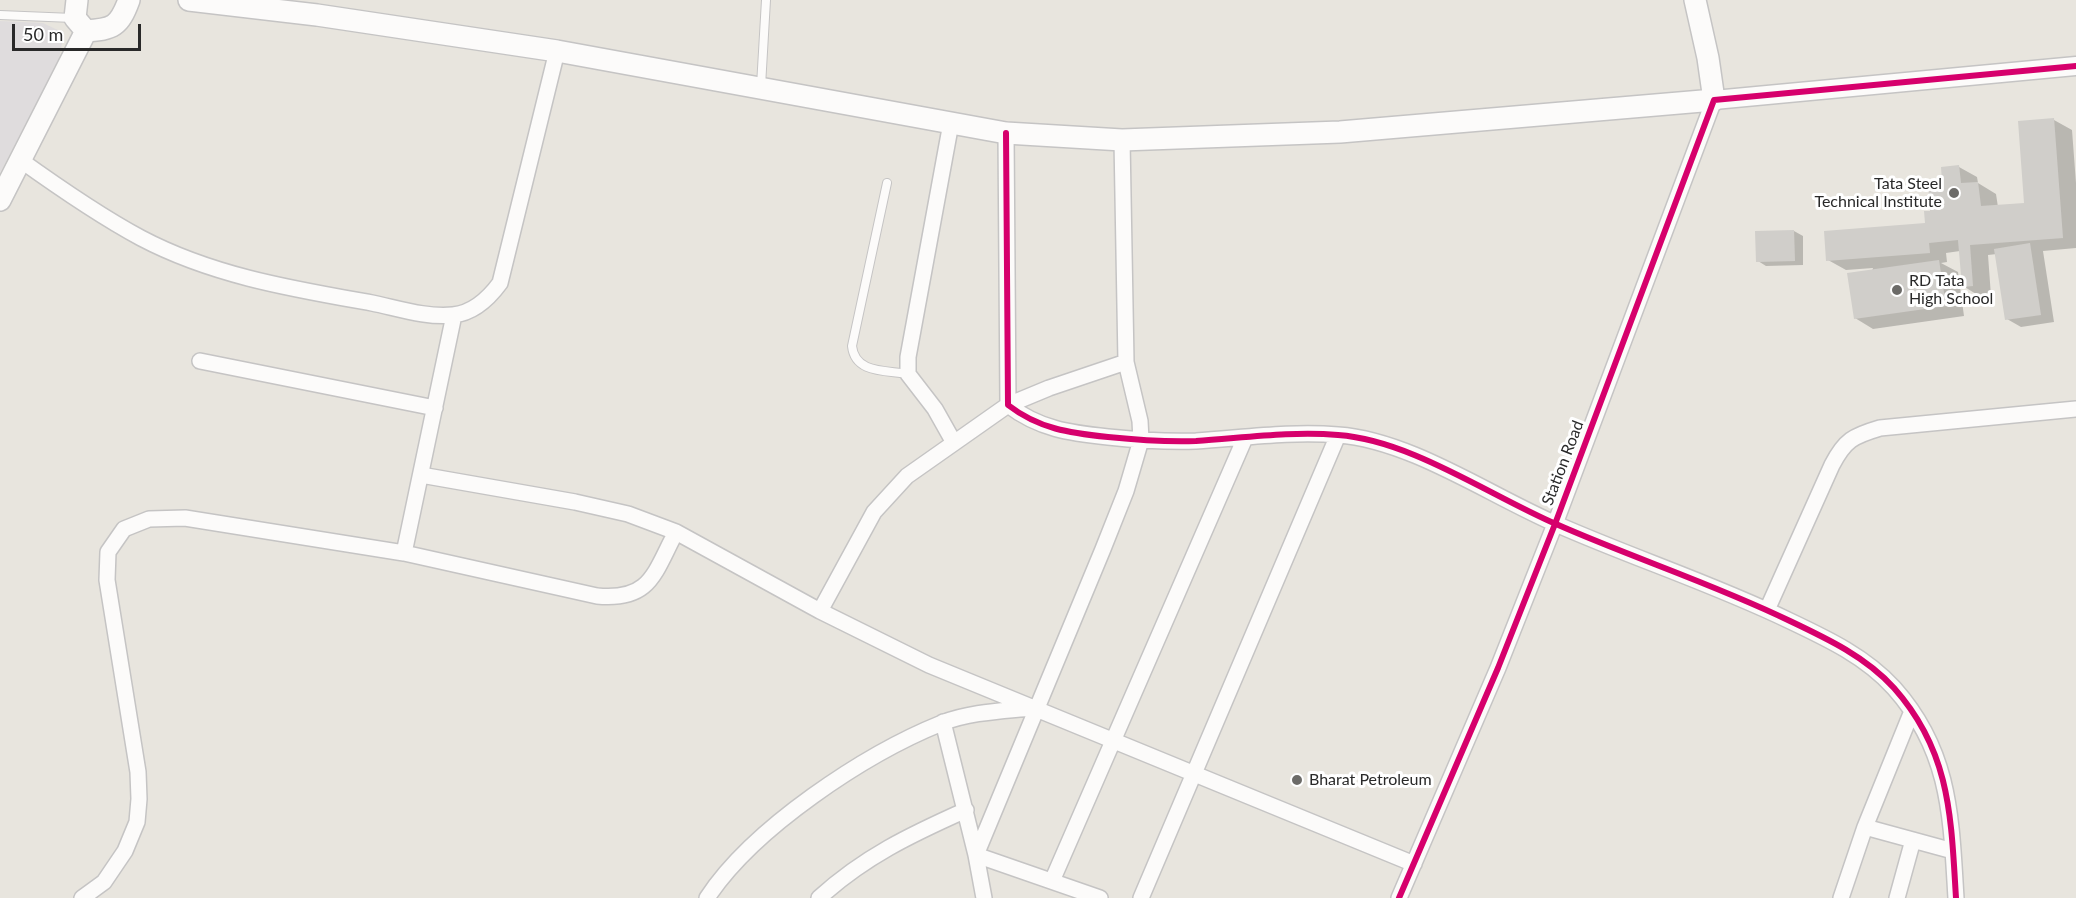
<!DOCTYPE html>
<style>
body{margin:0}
#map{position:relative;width:2076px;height:898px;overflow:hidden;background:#e8e5de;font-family:Lato,sans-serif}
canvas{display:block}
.scale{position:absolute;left:12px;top:24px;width:129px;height:27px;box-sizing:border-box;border:3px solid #292929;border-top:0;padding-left:8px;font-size:18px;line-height:21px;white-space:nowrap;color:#292929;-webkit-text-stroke:4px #fff;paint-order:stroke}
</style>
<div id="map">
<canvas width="2076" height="898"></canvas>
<div class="scale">50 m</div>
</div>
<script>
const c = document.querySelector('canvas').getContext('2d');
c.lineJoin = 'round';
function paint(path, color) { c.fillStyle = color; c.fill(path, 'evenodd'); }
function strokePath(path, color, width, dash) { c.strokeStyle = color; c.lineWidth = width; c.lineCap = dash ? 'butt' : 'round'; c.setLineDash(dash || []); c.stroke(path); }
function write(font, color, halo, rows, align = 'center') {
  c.font = font + ' Lato,sans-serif'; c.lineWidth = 6; c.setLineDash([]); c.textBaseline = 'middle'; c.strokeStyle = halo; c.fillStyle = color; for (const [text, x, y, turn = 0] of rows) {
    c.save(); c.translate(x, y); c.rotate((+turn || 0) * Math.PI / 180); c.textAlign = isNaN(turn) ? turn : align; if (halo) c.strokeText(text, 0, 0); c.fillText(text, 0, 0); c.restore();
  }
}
paint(new Path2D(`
 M 0,21 L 43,23 L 64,33 L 58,64 L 0,173 Z`), '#dfdcdd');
paint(new Path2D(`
 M 2054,120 L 2072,130 L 2076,183 L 2076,248 L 2043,251 L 2054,322 L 2021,327 L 2007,319 L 1997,254 L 1988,255 L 1991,296 L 1981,297 L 1963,286 L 1960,251 L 1946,253 L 1947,262 L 1941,263 L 1958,272 L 1964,316 L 1873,329 L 1855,318 L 1873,268 L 1846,270 L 1828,260 L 1926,224 L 1943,184 L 1959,167 L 1977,177 L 1978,183 L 1996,194 L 1998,207 L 2026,204 Z
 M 1794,231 L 1803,236 L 1803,265 L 1766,266 L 1758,261 Z`), '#0003');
paint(new Path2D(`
 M 2054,118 L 2063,238 L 1970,245 L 1973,286 L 1962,287 L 1958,240 L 1929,243 L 1930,253 L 1826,261 L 1824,231 L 1925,223 L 1924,211 L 1930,211 L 1928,183 L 1942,182 L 1941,167 L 1959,165 L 1961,183 L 1978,182 L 1981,206 L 2024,203 L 2018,121 Z
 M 1794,230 L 1795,261 L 1756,262 L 1755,231 Z
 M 2030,243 L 2041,315 L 2005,320 L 1994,249 Z
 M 1939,260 L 1946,306 L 1854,319 L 1847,273 Z`), '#d0ceca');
const service = new Path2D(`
 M 0,15 L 73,18
 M 761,86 L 766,0
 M 887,183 L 852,346 C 855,374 886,370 908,374`);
const minor = new Path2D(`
 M 951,123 L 908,357 L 908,374 L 935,409 L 953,441
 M 1006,133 L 1008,405 C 1039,429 1070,433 1108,437 C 1137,440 1167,442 1196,441 C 1243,438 1291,431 1338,435 C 1410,440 1489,495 1556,524 C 1633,558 1714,584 1790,621 C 1828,639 1866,657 1894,688 C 1951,752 1951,818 1956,898
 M 19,159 C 58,187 98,215 141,238 C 213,276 293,289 372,303 C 397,308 427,318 453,315 C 473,313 489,298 500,283 L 557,51
 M 200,361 L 435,408
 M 421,475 L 575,502 L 628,514 L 676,532 L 820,611 L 929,665 L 1414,864
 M 404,553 L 454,315
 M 1767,610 L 1832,465 C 1845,440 1853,436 1880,428 L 2076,409
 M 820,611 L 874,512 L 907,476 L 1008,405 L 1049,388 L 1126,362
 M 943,722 L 976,855 L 984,898
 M 1865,827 L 1953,851
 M 1052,881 L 1245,438
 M 82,898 L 104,882 L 125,851 L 137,822 L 139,799 L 138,772 L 107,580 L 108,552 L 124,529 L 149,519 L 185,518 L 404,553 L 597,596 C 651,601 654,573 676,532
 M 707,898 C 753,828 865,754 942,723 C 970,712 1002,711 1031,708
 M 819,898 C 864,857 910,835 966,810
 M 1100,898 L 976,855 L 1103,549 L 1126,491 L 1141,440 L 1140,421 L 1126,362 L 1122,140
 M 1141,898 L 1338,435
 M 1399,898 L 1498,668 L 1555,524 L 1714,100
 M 1841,898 L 1865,827 L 1912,711
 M 1897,898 L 1913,840`);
const tertiary = new Path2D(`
 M 1714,100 L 2076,66`);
const secondary = new Path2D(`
 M 77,0 L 75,18 L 86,31
 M 189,0 L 317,15 L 557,51 L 1006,133 L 1122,140 L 1340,132 L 1714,100 L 1708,58 L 1695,0
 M 86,31 C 113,29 119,27 129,0
 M 0,200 L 86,31`);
strokePath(service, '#c5c4c4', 10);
strokePath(minor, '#c5c4c4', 18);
strokePath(tertiary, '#c5c4c4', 21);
strokePath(secondary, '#c5c4c4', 24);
strokePath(service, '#fcfbfa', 8);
strokePath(minor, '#fcfbfa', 15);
strokePath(tertiary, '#fcfbfa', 18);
strokePath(secondary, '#fcfbfa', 21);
strokePath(new Path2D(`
 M 1006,133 L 1008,405 C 1039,429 1070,433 1108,437 C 1137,440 1167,442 1196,441 C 1243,438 1291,431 1338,435 C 1410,440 1489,495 1556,524 C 1633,558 1714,584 1790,621 C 1828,639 1866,657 1894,688 C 1951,752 1951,818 1956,898
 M 1399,898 L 1498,668 L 1555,524 L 1714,100 L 2076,66`), '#d6006c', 6);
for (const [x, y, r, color] of [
 [1954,193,6,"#6c6b68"],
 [1897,290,6,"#6c6b68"],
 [1297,780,6,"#6c6b68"]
]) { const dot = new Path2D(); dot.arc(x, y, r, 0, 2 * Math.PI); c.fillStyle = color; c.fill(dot); strokePath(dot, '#fff', 2); }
write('16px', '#292929', '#fff', [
 ["Tata Steel",1942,184,"right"],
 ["Technical Institute",1942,202,"right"],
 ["RD Tata",1909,281],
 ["High School",1909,299],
 ["Bharat Petroleum",1309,780]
], 'left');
write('16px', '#292929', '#fff', [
 ["Station Road",1563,463,-69]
]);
</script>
